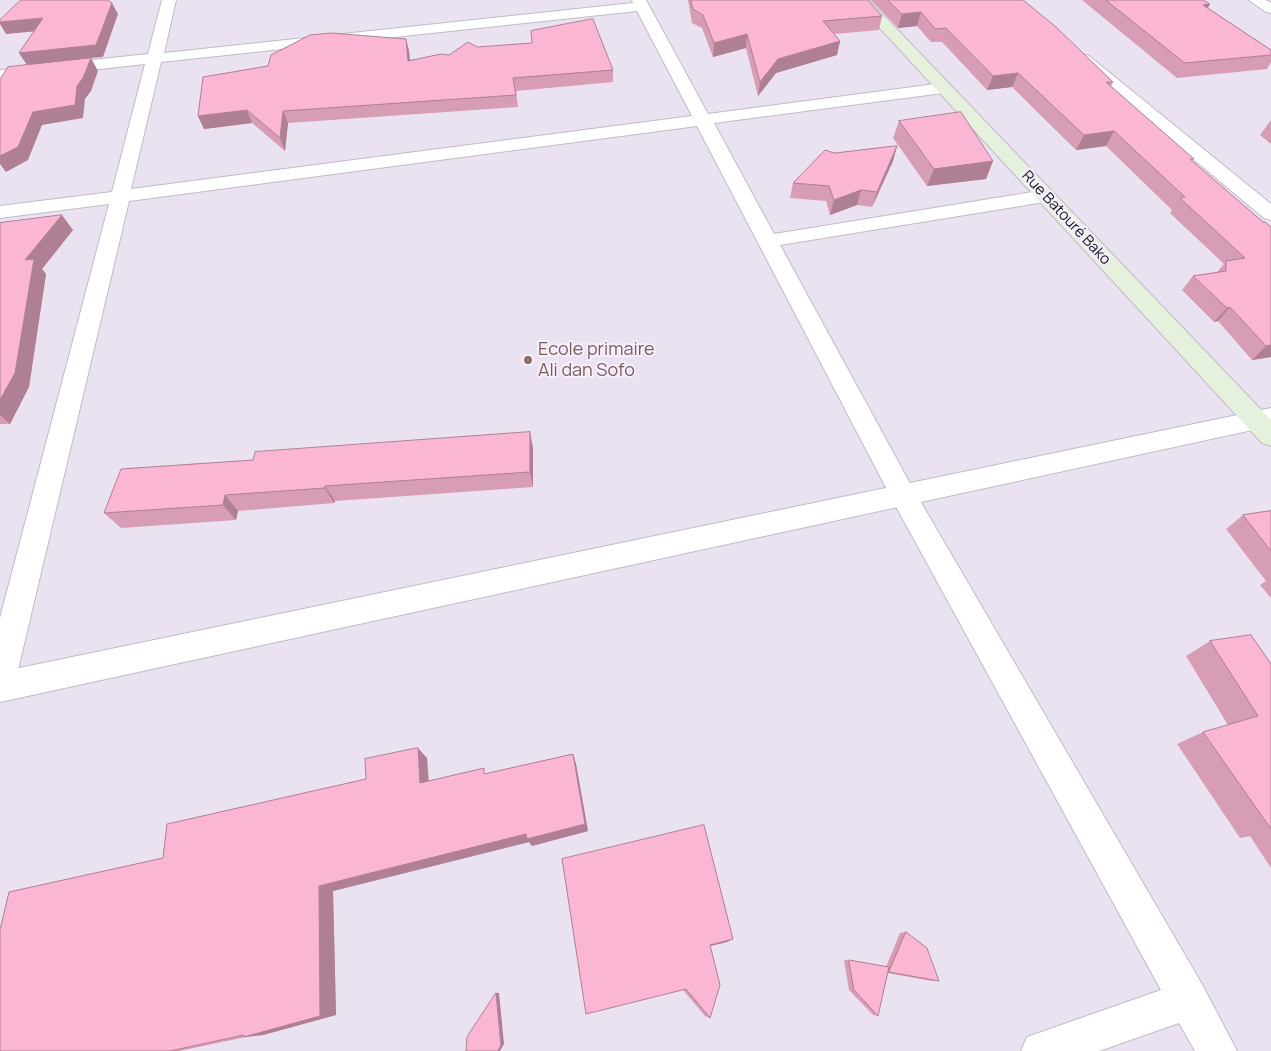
<!DOCTYPE html>
<meta charset="utf-8">
<style>
body{margin:0}
canvas{display:block;background:#eae2f1}
</style>
<canvas width="1271" height="1051"></canvas>
<script>
const c = document.querySelector('canvas').getContext('2d');
c.lineJoin = 'round';
function strokePath(path, color, width, dash) { c.strokeStyle = color; c.lineWidth = width; c.lineCap = dash ? 'butt' : 'round'; c.setLineDash(dash || []); c.stroke(path); }
function paint(path, color) { c.fillStyle = color; c.fill(path, 'evenodd'); }
function write(font, color, halo, rows, align = 'center') {
  c.font = font + ' Manrope,sans-serif'; c.lineWidth = 4; c.setLineDash([]); c.textBaseline = 'middle'; c.strokeStyle = halo; c.fillStyle = color; for (const [text, x, y, turn = 0] of rows) {
    c.save(); c.translate(x, y); c.rotate((+turn || 0) * Math.PI / 180); c.textAlign = isNaN(turn) ? turn : align; if (halo) c.strokeText(text, 0, 0); c.fillText(text, 0, 0); c.restore();
  }
}
const minor = new Path2D(`
 M 162,0 L 176,0 L 164,53 L 633,3 L 632,0 L 646,0 L 708,114 L 943,83 L 949,84 L 951,88 L 949,92 L 943,93 L 714,123 L 774,234 L 1045,190 L 1052,192 L 1055,196 L 1052,200 L 1045,202 L 780,245 L 912,487 L 1203,986 L 1237,1051 L 1195,1051 L 1179,1023 L 1099,1051 L 1021,1051 L 1027,1037 L 1161,990 L 894,503 L 697,126 L 129,201 L 16,678 L 11,689 L 0,693 L 0,618 L 109,204 L 0,218 L 0,206 L 112,192 L 145,64 L 0,80 L 0,70 L 148,54 ZM 637,11 L 692,116 L 131,189 L 161,62 Z
 M 1249,0 L 1266,0 L 1271,3 L 1271,13 L 1266,12 Z
 M 1083,54 L 1089,56 L 1271,204 L 1271,220 L 1264,218 L 1077,62 L 1075,59 L 1077,56 Z`);
const tertiary = new Path2D(`
 M 1271,408 L 1271,426 L 0,702 L 0,672 Z`);
const secondary = new Path2D(`
 M 854,0 L 869,0 L 1271,420 L 1271,446 L 1262,443 Z`);
strokePath(minor, '#c1bac8', 2);
strokePath(tertiary, '#c1bac8', 2);
strokePath(secondary, '#c1bac8', 2);
paint(minor, '#fff');
paint(tertiary, '#fff');
paint(secondary, '#e5f0dd');
paint(new Path2D(`
 M 688,0 L 868,0 L 882,16 L 879,30 L 834,34 L 840,41 L 837,55 L 776,73 L 758,96 L 746,48 L 713,57 L 702,28 L 692,23 Z
 M 871,0 L 1023,0 L 1113,82 L 1111,86 L 1192,161 L 1263,222 L 1271,227 L 1271,357 L 1252,360 L 1218,321 L 1214,322 L 1182,290 L 1193,276 L 1217,272 L 1224,264 L 1170,213 L 1172,210 L 1106,146 L 1076,150 L 1012,87 L 987,90 L 942,42 L 931,42 L 917,26 L 898,28 Z
 M 1082,0 L 1203,0 L 1210,4 L 1208,8 L 1271,50 L 1271,62 L 1267,69 L 1177,78 Z
 M 406,39 L 409,51 L 410,60 L 449,55 L 477,47 L 613,70 L 613,82 L 516,91 L 518,107 L 288,123 L 285,151 L 252,123 L 204,129 L 198,116 Z
 M 1271,120 L 1271,144 L 1260,135 Z
 M 899,121 L 993,161 L 986,179 L 927,186 L 893,138 Z
 M 897,146 L 893,161 L 872,207 L 857,205 L 830,215 L 826,201 L 790,198 L 793,183 L 834,153 Z
 M 0,223 L 73,230 L 42,269 L 46,274 L 29,387 L 10,424 L 0,424 Z
 M 533,448 L 533,487 L 335,501 L 334,503 L 238,511 L 236,520 L 121,528 L 104,513 Z
 M 1271,511 L 1271,598 L 1260,585 L 1266,581 L 1226,529 L 1243,515 Z
 M 1210,641 L 1271,664 L 1271,868 L 1250,836 L 1240,838 L 1177,744 L 1203,732 L 1228,725 L 1186,656 Z
 M 573,754 L 576,764 L 588,831 L 532,846 L 529,842 L 333,891 L 336,1015 L 263,1035 L 246,1037 L 179,1051 L 0,1051 L 163,858 L 366,779 L 427,758 L 429,781 L 487,774 Z
 M 562,859 L 727,942 L 711,946 L 710,1018 L 705,1016 L 683,990 Z
 M 906,932 L 939,981 L 932,981 L 887,973 L 878,1016 L 873,1015 L 849,990 L 844,960 L 849,960 L 886,967 L 900,933 Z`), '#d79db5');
paint(new Path2D(`
 M 112,3 L 118,14 L 103,57 L 91,58 L 98,71 L 91,91 L 85,99 L 83,118 L 42,125 L 28,160 L 6,172 L 0,164 L 0,156 L 27,65 L 19,53 Z
 M 1210,4 L 1202,18 L 1203,5 Z
 M 921,12 L 917,26 L 898,28 L 902,14 Z
 M 43,18 L 50,30 L 6,34 L 0,24 L 0,22 Z
 M 747,34 L 746,48 L 713,57 L 714,43 Z
 M 406,39 L 409,51 L 411,73 L 408,61 Z
 M 840,41 L 837,55 L 776,73 L 758,96 L 760,82 L 778,59 Z
 M 1018,73 L 1012,87 L 987,90 L 993,76 Z
 M 247,110 L 252,123 L 204,129 L 198,116 Z
 M 283,111 L 288,123 L 285,151 L 280,138 Z
 M 1114,131 L 1106,146 L 1076,150 L 1084,135 Z
 M 897,146 L 893,161 L 872,207 L 877,192 Z
 M 993,161 L 986,179 L 927,186 L 934,169 Z
 M 861,190 L 857,205 L 830,215 L 834,200 Z
 M 62,215 L 73,230 L 42,269 L 46,274 L 29,387 L 10,424 L 0,415 L 0,400 L 25,260 Z
 M 1230,307 L 1218,321 L 1214,322 L 1227,308 Z
 M 1271,345 L 1271,357 L 1252,360 L 1266,346 Z
 M 530,432 L 533,448 L 533,487 L 530,472 Z
 M 325,486 L 335,501 L 334,503 L 325,488 Z
 M 225,495 L 238,511 L 236,520 L 223,505 Z
 M 418,748 L 427,758 L 429,792 L 420,783 Z
 M 573,754 L 576,764 L 588,831 L 532,846 L 529,842 L 333,891 L 336,1015 L 263,1035 L 244,1037 L 319,886 Z
 M 733,939 L 727,942 L 706,947 L 710,945 Z
 M 496,993 L 499,993 L 504,1044 L 500,1051 L 498,1051 Z`), '#af7f94');
const building = new Path2D(`
 M 21,0 L 108,0 L 112,3 L 96,45 L 19,53 L 43,18 L 0,22 L 0,20 Z
 M 691,0 L 868,0 L 882,16 L 823,21 L 840,41 L 778,59 L 760,82 L 747,34 L 714,43 L 703,15 L 693,9 Z
 M 888,0 L 1023,0 L 1056,27 L 1113,82 L 1106,82 L 1194,159 L 1190,159 L 1263,222 L 1265,222 L 1271,227 L 1271,345 L 1266,346 L 1230,307 L 1227,308 L 1193,276 L 1226,271 L 1226,261 L 1245,258 L 1180,198 L 1185,197 L 1114,131 L 1084,135 L 1018,73 L 993,76 L 946,28 L 935,29 L 921,12 L 902,14 Z
 M 1106,0 L 1203,0 L 1210,4 L 1203,5 L 1271,50 L 1271,55 L 1185,63 Z
 M 593,19 L 613,70 L 513,78 L 516,95 L 283,111 L 280,138 L 247,110 L 198,116 L 203,77 L 268,66 L 271,55 L 310,35 L 331,33 L 406,39 L 408,61 L 441,54 L 449,55 L 468,42 L 477,47 L 532,43 L 531,31 Z
 M 91,58 L 83,78 L 77,86 L 75,105 L 33,112 L 18,147 L 0,156 L 0,79 L 8,67 Z
 M 961,112 L 993,161 L 934,169 L 899,121 Z
 M 897,146 L 877,192 L 861,190 L 834,200 L 829,186 L 793,183 L 825,150 L 834,153 Z
 M 62,215 L 25,260 L 34,259 L 15,373 L 0,400 L 0,223 Z
 M 530,432 L 530,472 L 325,486 L 325,488 L 225,495 L 223,505 L 104,513 L 121,469 L 253,460 L 255,452 Z
 M 1271,511 L 1271,551 L 1243,515 Z
 M 1251,635 L 1271,664 L 1271,829 L 1203,732 L 1258,716 L 1210,641 Z
 M 418,748 L 420,783 L 484,768 L 484,774 L 573,754 L 585,824 L 527,839 L 526,834 L 319,886 L 320,1016 L 244,1037 L 244,1035 L 170,1051 L 0,1051 L 0,930 L 9,892 L 163,858 L 167,824 L 366,779 L 365,759 Z
 M 704,825 L 733,939 L 710,945 L 720,985 L 710,1018 L 686,989 L 586,1014 L 562,859 Z
 M 906,932 L 927,948 L 939,981 L 889,972 Z
 M 849,960 L 889,967 L 878,1016 L 854,990 Z
 M 496,993 L 501,1045 L 498,1051 L 466,1051 L 467,1037 Z`);
paint(building, '#fab6d3');
strokePath(building, '#af7f94', 1);
for (const [x, y, r, color] of [
 [528,360,5,"#8d6e63"]
]) { const dot = new Path2D(); dot.arc(x, y, r, 0, 2 * Math.PI); c.fillStyle = color; c.fill(dot); strokePath(dot, '#f7efff', 2); }
write('15px', '#171419', '#f7efff', [
 ["Rue Batouré Bako",1066,218,47]
]);
write('18px', '#785e54', '#f7efff', [
 ["Ecole primaire",538,350],
 ["Ali dan Sofo",538,371]
], 'left');
</script>
